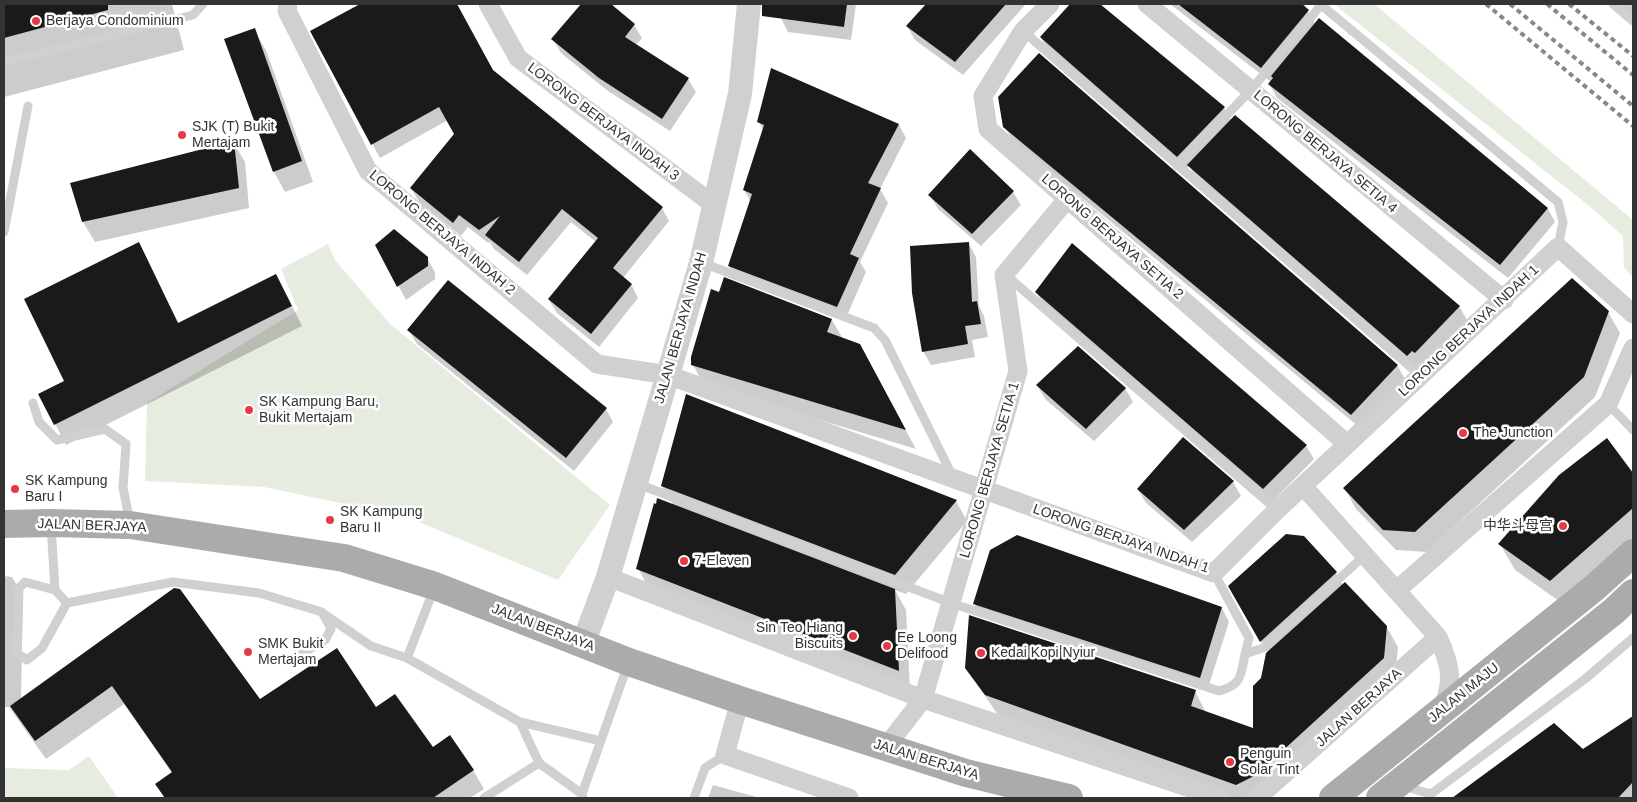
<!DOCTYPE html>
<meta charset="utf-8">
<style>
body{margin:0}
#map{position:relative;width:1637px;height:802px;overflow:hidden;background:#fff;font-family:Arial,sans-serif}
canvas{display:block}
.frame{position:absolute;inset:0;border:5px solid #333;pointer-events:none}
</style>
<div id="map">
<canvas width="1637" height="802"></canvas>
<div class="frame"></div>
</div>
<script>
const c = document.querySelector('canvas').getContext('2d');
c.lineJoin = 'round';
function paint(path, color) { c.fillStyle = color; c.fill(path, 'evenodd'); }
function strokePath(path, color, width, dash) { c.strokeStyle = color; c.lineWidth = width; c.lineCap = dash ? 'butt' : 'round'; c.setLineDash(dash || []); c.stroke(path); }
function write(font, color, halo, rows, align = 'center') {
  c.font = font + ' Arial,"Noto Sans SC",sans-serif'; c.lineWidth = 5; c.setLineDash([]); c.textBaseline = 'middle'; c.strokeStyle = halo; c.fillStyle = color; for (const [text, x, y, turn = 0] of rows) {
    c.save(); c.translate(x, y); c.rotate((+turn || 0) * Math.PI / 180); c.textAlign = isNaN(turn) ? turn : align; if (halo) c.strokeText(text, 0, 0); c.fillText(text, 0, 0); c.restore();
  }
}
paint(new Path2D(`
 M 1334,4 L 1374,4 L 1633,220 L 1633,278 L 1624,267 L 1623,236 L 1588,205 Z
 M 328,244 L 335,260 L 390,324 L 610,505 L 558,580 L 407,517 L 264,487 L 145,481 L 147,403 L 298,310 L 281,269 Z
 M 89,756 L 118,798 L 4,798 L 4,768 L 69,770 Z`), '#e6ecdf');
paint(new Path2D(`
 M 4,4 L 172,4 L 184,50 L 4,97 Z
 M 363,4 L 456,4 L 493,71 L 662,208 L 669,221 L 623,278 L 631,284 L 638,298 L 599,347 L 557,313 L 549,300 L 596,242 L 571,222 L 527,275 L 494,249 L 490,242 L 488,243 L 468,227 L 461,236 L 419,202 L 411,188 L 455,134 L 448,120 L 380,158 L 312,32 Z
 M 582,4 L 609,4 L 634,25 L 642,38 L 636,45 L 688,79 L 696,92 L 670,131 L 608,91 L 561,53 L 553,39 Z
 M 783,4 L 856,4 L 851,40 L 788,32 L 781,18 Z
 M 928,4 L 927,4 L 1026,4 L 963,75 L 915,40 L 907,26 Z
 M 1072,4 L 1098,4 L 1224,108 L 1232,121 L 1459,306 L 1467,320 L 1423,366 L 1420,363 L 1415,368 L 1196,178 L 1189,166 L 1186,169 L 1049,51 L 1041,38 Z
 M 1170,4 L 1304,4 L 1315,24 L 1319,20 L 1548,209 L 1555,222 L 1508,278 L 1277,98 L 1269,84 L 1271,82 Z
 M 1612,4 L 1633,4 L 1633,22 Z
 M 254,30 L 266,50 L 313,182 L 285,192 L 274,172 L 226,40 Z
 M 759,122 L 899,125 L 906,138 L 880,189 L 888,203 L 860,262 L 866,272 L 845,320 L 737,279 L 729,266 L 751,202 L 744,190 L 763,130 Z
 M 1005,127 L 1397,365 L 1405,379 L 1359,427 L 1013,141 Z
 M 233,142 L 245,162 L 249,208 L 95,242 L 83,222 L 72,184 Z
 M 1013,192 L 1021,205 L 981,246 L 938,209 L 930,195 Z
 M 138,244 L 179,324 L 287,296 L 302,326 L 66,445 L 40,394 L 66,381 Z
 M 969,244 L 976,257 L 979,306 L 984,316 L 988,337 L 972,340 L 975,357 L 931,365 L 923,351 Z
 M 377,245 L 427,258 L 435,272 L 435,279 L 406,300 Z
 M 1036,292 L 1306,446 L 1314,459 L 1272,502 L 1044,305 Z
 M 1608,312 L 1620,333 L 1595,397 L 1427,552 L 1396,550 L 1356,509 L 1345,489 Z
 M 832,320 L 843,339 L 871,366 L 916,449 L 704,385 L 693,365 Z
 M 409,331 L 606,409 L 613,422 L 574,471 L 417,344 Z
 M 1037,385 L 1125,388 L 1133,402 L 1094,441 L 1045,399 Z
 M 1184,439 L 1233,482 L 1241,496 L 1192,542 L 1146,503 L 1138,490 Z
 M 1606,440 L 1633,475 L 1633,547 L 1566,606 L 1515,570 L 1500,544 Z
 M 662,486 L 956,501 L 967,521 L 906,594 L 895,590 L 906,610 L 910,690 L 649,589 L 638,568 L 673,505 Z
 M 1017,537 L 1222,608 L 1229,622 L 1207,691 L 982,617 L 974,603 Z
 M 1336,573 L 1343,585 L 1386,626 L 1398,647 L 1395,678 L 1261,798 L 1230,798 L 998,715 L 966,668 L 1195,691 L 1206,713 L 1254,730 L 1268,653 L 1230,587 Z
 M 4,576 L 12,577 L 23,595 L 21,699 L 175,590 L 260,701 L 376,708 L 432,748 L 473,770 L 484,789 L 470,798 L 164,798 L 156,784 L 172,773 L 124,704 L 46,759 L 9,707 L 4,707 Z
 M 1633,717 L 1633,798 L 1455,798 L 1554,724 L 1582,750 Z
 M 713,785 L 760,798 L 708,798 Z`), '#0003');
paint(new Path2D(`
 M 4,4 L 108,4 L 108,10 L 4,38 Z
 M 360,4 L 457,4 L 493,70 L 663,207 L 613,268 L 632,284 L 591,334 L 548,299 L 598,238 L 562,209 L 519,262 L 485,235 L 500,216 L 479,230 L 459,215 L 453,223 L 410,188 L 454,134 L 439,107 L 371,145 L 310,31 Z
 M 581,4 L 611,4 L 635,24 L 625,37 L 689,78 L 662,119 L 599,78 L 551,39 Z
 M 762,4 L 847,4 L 844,27 L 762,16 Z
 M 926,4 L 1006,4 L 955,62 L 906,26 Z
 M 1070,4 L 1100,4 L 1225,107 L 1177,157 L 1040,37 Z
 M 1178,4 L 1302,4 L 1309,10 L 1261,68 Z
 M 1319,18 L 1548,208 L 1500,265 L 1268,84 L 1273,78 L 1271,76 Z
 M 255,28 L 302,161 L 273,172 L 224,39 Z
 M 1039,53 L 1398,365 L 1351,415 L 1003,127 L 998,97 Z
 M 771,68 L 899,124 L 868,183 L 881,188 L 850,254 L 859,258 L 837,307 L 728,266 L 752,194 L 743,190 L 764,125 L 757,122 Z
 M 1235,115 L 1460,306 L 1415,353 L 1412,351 L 1407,356 L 1187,165 Z
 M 234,141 L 239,188 L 82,222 L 70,183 Z
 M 970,149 L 1014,191 L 972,234 L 928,195 Z
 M 394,229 L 428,257 L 428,266 L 397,287 L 375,245 Z
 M 139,242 L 178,323 L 276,274 L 292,306 L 54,425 L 38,394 L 64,381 L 24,299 Z
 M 969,242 L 972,302 L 977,301 L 981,324 L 965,326 L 968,344 L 922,352 L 912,293 L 910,246 Z
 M 1072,243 L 1307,445 L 1263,489 L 1035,292 Z
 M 724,277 L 832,319 L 827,332 L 860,344 L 906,430 L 691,365 L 691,357 L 711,289 L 719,292 Z
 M 1572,278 L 1609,311 L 1584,377 L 1415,532 L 1383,530 L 1343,488 Z
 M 448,280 L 607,408 L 566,458 L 407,330 Z
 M 1078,346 L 1126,388 L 1086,429 L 1036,385 Z
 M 686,394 L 957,500 L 895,575 L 661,486 Z
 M 1183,437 L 1234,481 L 1184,530 L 1137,489 Z
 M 1607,438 L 1633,473 L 1633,508 L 1550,581 L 1498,544 L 1559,475 Z
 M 657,498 L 895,589 L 899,671 L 636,569 L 654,503 L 656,504 Z
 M 1286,534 L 1304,536 L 1337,572 L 1260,642 L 1228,586 Z
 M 1017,535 L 1222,607 L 1200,678 L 973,604 L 990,550 Z
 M 1345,582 L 1387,626 L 1384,658 L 1256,775 L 1236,785 L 985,695 L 965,668 L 969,615 L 1196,690 L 1191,706 L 1253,728 L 1253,686 L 1261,678 L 1266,653 Z
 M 174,588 L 180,589 L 260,699 L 337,648 L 376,707 L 395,694 L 433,747 L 450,735 L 474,770 L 433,798 L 165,798 L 155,784 L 172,772 L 112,686 L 35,741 L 10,706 Z
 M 1633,716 L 1633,782 L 1618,798 L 1452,798 L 1554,723 L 1583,749 Z`), '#1a1a1a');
strokePath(new Path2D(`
 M 1320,4 L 1558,202 L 1563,222 L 1558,247
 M 1613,4 L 1633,21
 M 1023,31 L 1421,376
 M 4,62 L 193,15 L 203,4
 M 1177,166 L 1251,90 L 1321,5
 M 4,232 L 28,106
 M 703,263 L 874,328 L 885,340 L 953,477
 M 1007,276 L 1277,510
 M 33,403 L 39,422 L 57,440 L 105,429 L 126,444 L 123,488 L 130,522
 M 1608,404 L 1633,430
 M 638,484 L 951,603 L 1219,691 C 1242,685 1241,675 1245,654 L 1263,648 L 1365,555
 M 51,525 L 55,590 L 67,603 L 173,582 L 259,593 L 322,612 L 331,629 L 325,640 L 288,662
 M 1214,573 L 1249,638 L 1245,654
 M 55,590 L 25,582 L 19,588 L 17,653 L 27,660 L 42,648 L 67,603
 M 324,614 L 371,646 L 407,658 L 520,722 L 601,741
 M 407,658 L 434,589
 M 539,763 L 582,794
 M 1403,786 L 1431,794 L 1585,679 L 1633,638
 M 484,798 L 539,763 L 520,722
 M 583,798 L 582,794 L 628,664
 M 694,798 L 705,768 L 725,755`), '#d0d0d0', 9);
strokePath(new Path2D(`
 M 288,4 L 287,11 L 368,171 L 597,364 L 668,375 L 1214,573 L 1277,510 L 1558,247 L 1633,314
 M 488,4 L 518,58 L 714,205
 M 1050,4 L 1023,31 L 983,96 L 988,129 L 1347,444
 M 1147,4 L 1504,300
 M 1303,486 L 1438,637 C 1451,666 1454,680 1442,710
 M 608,577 L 923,699 L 1220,798
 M 1397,590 L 1608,404 L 1633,348
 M 740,700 L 725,755 L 849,798
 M 885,748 L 923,699 L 1018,371 L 1004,275 L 1068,198
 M 1257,798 L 1438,637`), '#d0d0d0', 19);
strokePath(new Path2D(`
 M 583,644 L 608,577 L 701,263 L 740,94 L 749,4`), '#d0d0d0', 24);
strokePath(new Path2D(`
 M 4,524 L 51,523 L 130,525 L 344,558 L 435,586 L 629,662 L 740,700 L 966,773 L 1069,798
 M 1333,798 L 1594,588 L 1633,553
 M 1380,798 L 1614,611 L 1633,593`), '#ababab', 28);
strokePath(new Path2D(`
 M 1486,4 L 1633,126
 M 1510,4 L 1633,106
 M 1547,4 L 1633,75
 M 1569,4 L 1633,56`), '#888', 4, [5, 4]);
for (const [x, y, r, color] of [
 [36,21,5,"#e63946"],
 [182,135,5,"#e63946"],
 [249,410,5,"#e63946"],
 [1463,433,5,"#e63946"],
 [15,489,5,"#e63946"],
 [330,520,5,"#e63946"],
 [1563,526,5,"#e63946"],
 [684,561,5,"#e63946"],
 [853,636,5,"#e63946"],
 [887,646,5,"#e63946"],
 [248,652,5,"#e63946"],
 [981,653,5,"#e63946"],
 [1230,762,5,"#e63946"]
]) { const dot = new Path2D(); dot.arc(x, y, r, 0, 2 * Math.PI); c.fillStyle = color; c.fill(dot); strokePath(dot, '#fff', 2); }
write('14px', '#333', '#fff', [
 ["Berjaya Condominium",46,21],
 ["SJK (T) Bukit",192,127],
 ["Mertajam",192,143],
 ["SK Kampung Baru,",259,402],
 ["Bukit Mertajam",259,418],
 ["The Junction",1473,433],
 ["SK Kampung",25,481],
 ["Baru I",25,497],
 ["SK Kampung",340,512],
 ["Baru II",340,528],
 ["中华斗母宫",1553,526,"right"],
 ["7-Eleven",694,561],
 ["Sin Teo Hiang",843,628,"right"],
 ["Biscuits",843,644,"right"],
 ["Ee Loong",897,638],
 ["Delifood",897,654],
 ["SMK Bukit",258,644],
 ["Mertajam",258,660],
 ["Kedai Kopi Nyiur",991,653],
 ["Penguin",1240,754],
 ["Solar Tint",1240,770]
], 'left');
write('14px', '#333', '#fff', [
 ["LORONG BERJAYA INDAH 3",603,122,37],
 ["LORONG BERJAYA SETIA 4",1325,152,40],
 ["LORONG BERJAYA INDAH 2",442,233,40],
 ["LORONG BERJAYA SETIA 2",1112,237,41],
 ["JALAN BERJAYA INDAH",681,328,-74],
 ["LORONG BERJAYA INDAH 1",1469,331,-43],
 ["LORONG BERJAYA SETIA 1",990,470,-74],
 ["JALAN BERJAYA",92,526,2],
 ["LORONG BERJAYA INDAH 1",1121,539,19],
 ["JALAN BERJAYA",543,628,21],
 ["JALAN MAJU",1464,693,-39],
 ["JALAN BERJAYA",1359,708,-42],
 ["JALAN BERJAYA",926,760,17]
]);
</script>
